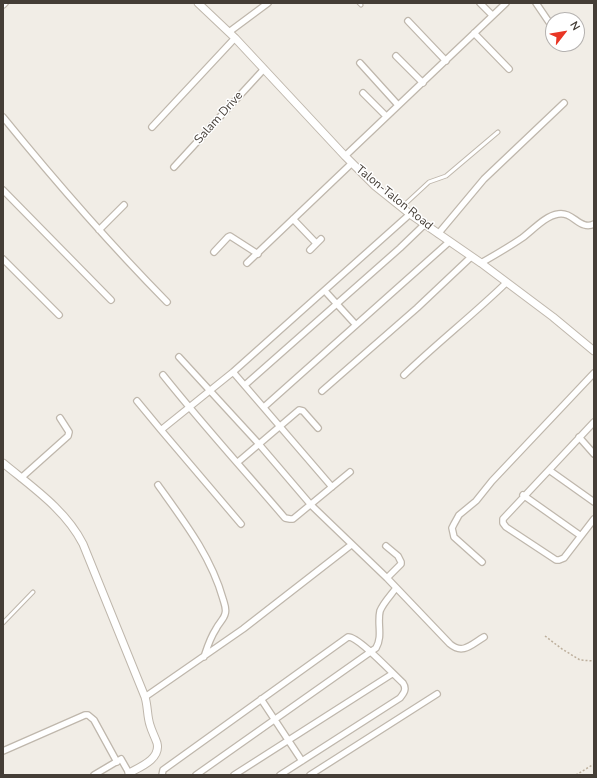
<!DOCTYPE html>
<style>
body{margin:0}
#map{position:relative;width:597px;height:778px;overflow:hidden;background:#f1ede6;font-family:"Nunito Sans",sans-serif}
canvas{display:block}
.frame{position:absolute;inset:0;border:4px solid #443d36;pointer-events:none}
.north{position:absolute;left:545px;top:12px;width:40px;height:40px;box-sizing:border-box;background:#fff;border:1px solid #b4b1af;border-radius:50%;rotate:59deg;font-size:11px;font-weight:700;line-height:16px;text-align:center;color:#443d36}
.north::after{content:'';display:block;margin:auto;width:14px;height:18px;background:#e93625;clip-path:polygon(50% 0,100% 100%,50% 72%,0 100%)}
</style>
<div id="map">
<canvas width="597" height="778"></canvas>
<div class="frame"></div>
<div class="north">N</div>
</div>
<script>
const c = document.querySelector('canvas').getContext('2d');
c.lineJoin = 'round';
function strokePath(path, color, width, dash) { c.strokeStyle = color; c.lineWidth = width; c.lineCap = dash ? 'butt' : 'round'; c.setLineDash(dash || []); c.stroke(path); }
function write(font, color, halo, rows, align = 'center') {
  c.font = font + ' "Nunito Sans",sans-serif'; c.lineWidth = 3; c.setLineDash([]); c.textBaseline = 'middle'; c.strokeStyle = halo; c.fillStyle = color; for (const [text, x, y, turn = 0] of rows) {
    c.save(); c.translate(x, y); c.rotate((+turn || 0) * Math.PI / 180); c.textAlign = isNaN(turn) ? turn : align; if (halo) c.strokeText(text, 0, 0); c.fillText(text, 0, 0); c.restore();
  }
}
const service = new Path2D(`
 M 359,3 L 361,5
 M 402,207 L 429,182 L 446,176 L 498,132
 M 3,623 L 33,592`);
const minor = new Path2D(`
 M 480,3 L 492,15
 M 536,3 L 553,28
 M 3,5 L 5,3
 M 408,21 L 446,61
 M 229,32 L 268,3
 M 474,33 L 509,69
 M 396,56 L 423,83
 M 360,63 L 398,105
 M 363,93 L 386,116
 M 3,117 C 55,181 109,243 167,302
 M 152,127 L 235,38
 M 345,156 L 506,3
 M 174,167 L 264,69
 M 3,190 L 111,300
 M 293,219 L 316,243
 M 99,230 L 124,205
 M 438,234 L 484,179 L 564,103
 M 310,250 L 321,239
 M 214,252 L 228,237 L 230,236 L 258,254
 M 3,259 L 59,315
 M 247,263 L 352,163
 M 481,263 C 495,255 509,247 522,238 C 533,230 545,216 558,214 C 573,211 580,231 594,224
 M 325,291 L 356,325
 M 179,357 L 258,443 L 311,505 L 387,578 L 450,644 C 463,655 472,644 484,637
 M 233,372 L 332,487
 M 163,375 C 202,424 244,470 285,518 L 290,519 L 293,519 L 350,472
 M 404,375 C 437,343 473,315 506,283
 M 245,385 L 400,248 L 425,224
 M 322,391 L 417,308 L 471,257
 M 137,401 L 161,430
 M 264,407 L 449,242
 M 594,422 L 503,519 L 503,523 L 506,527 L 556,560 L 559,560 L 564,558 L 594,519
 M 579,437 L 594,454
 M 238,462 L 299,410 L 303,411 L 318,428
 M 549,470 L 594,502
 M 21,478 L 68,436 L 69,432 L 60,418
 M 158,485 C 183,520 211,556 223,599 C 224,603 227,609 225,614 C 224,619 218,624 216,629 C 210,638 207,648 204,657
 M 523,495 L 581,536
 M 241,524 L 161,430 L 233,372 L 410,214
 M 386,546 L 398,556 L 401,562 L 401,564 L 387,578
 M 482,562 L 454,537 L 452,528 L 454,524 L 459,515 L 476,501 L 492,481 L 594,373
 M 145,697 L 243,629 L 351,545
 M 261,699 L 302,761
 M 3,751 L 85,715 L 88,715 L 94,720 L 117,762
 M 94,775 L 121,759 L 129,773
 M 162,775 L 163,770 L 348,637 C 358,636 393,674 403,683 C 407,689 404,693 400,698 L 280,775
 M 196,775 L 376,648 C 383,636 377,624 380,611 C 383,603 391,595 396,588
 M 234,775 L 392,674
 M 310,775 L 437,694`);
const tertiary = new Path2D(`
 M 198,3 L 235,38 L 345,156 L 375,186 L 410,214 L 481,263 L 553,317 L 594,351
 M 3,463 C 32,487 66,510 83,544 L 145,697 C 148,707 147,716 150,725 C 152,732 155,737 157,743 C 161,759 140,767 129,773 L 130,775`);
strokePath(service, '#bfb7ac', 5);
strokePath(minor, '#bfb7ac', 8);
strokePath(tertiary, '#bfb7ac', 9);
strokePath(new Path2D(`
 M 545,636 L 562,649 L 580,660 L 594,661
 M 576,775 L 594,764`), '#bdaf9c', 1.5, [2, 2]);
strokePath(service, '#fff', 3);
strokePath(minor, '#fff', 5.5);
strokePath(tertiary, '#fff', 7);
write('12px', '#443d36', '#fff', [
 ["Salam Drive",219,118,-48],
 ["Talon-Talon Road",394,198,39]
]);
</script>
